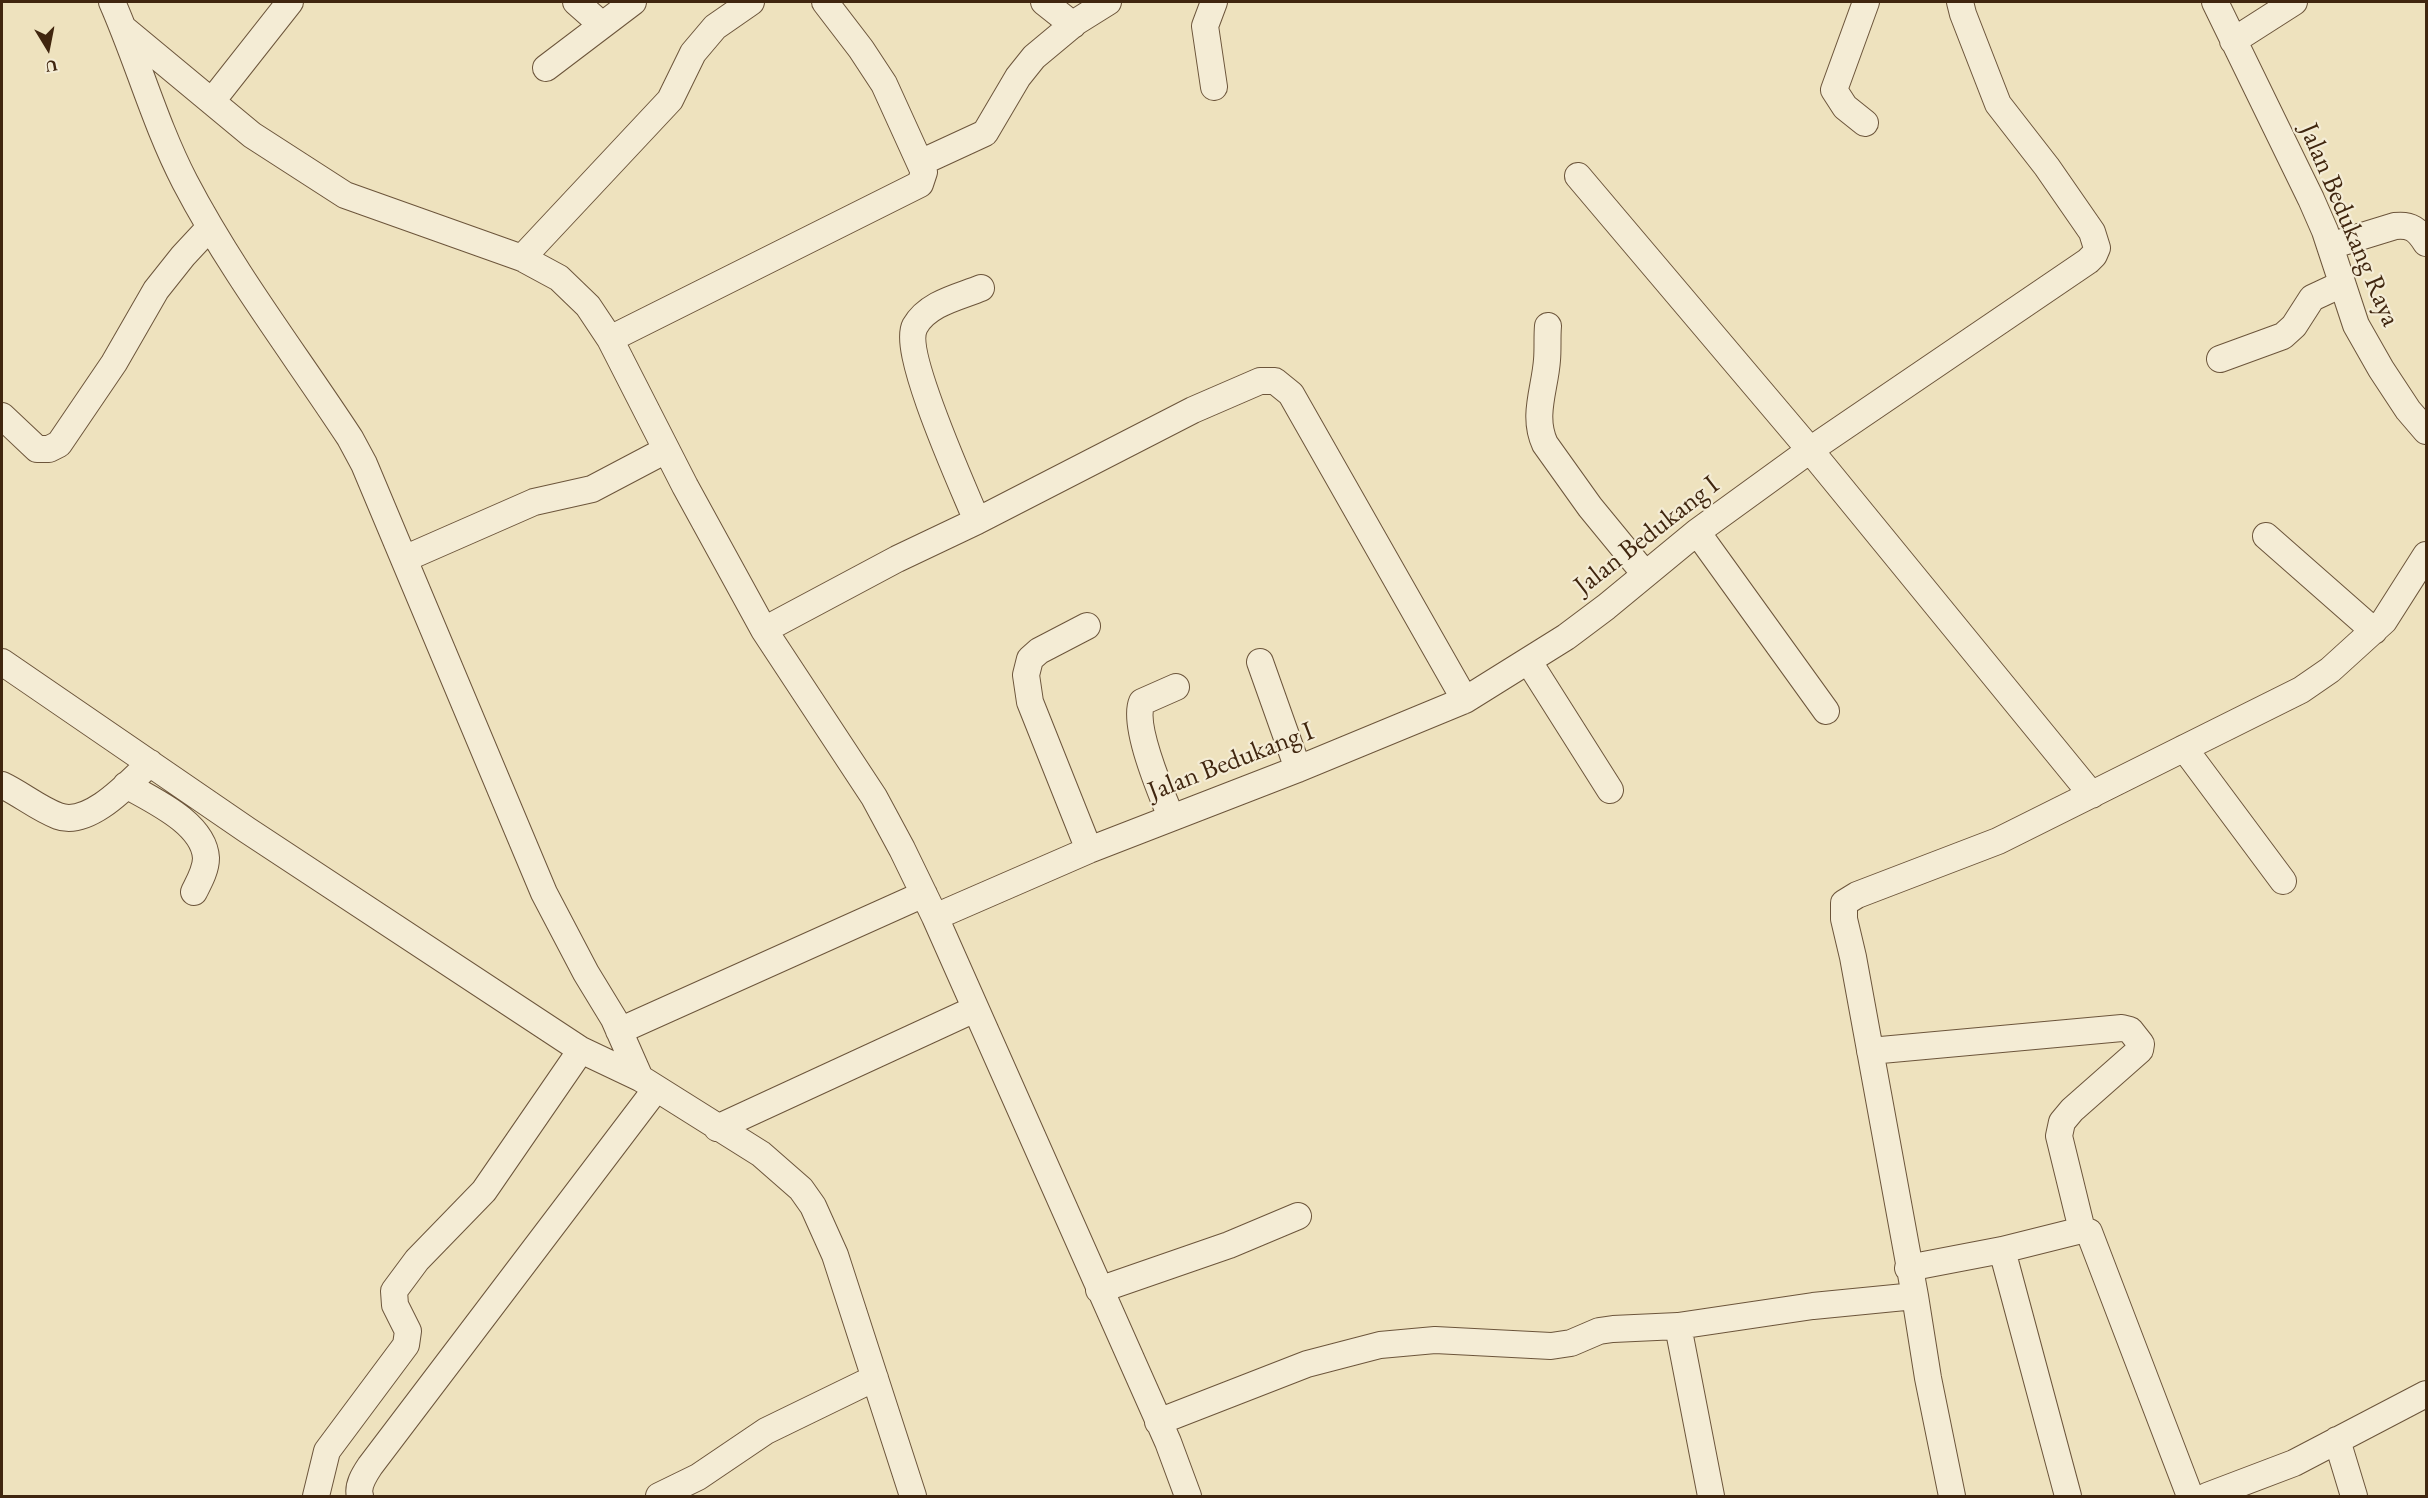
<!DOCTYPE html>
<style>
body{margin:0}
#map{position:relative;width:2428px;height:1498px;overflow:hidden;background:#eee2be;font-family:"EB Garamond",serif}
canvas{display:block}
.frame{position:absolute;inset:0;border:3px solid #40260f;pointer-events:none}
.north{position:absolute;left:18px;top:18px;width:60px;height:60px;-webkit-text-stroke:4px #f4ecd5;paint-order:stroke;rotate:170deg;font-size:16px;font-weight:700;line-height:24px;text-align:center;color:#40260f}
.north::after{content:'';display:block;margin:auto;width:21px;height:27px;background:#40260f;clip-path:polygon(50% 0,100% 100%,50% 72%,0 100%)}
</style>
<div id="map">
<canvas width="2428" height="1498"></canvas>
<div class="frame"></div>
<div class="north">U</div>
</div>
<script>
const c = document.querySelector('canvas').getContext('2d');
c.lineJoin = 'round';
function strokePath(path, color, width, dash) { c.strokeStyle = color; c.lineWidth = width; c.lineCap = dash ? 'butt' : 'round'; c.setLineDash(dash || []); c.stroke(path); }
function write(font, color, halo, rows, align = 'center') {
  c.font = font + ' "EB Garamond",serif'; c.lineWidth = 4.5; c.setLineDash([]); c.textBaseline = 'middle'; c.strokeStyle = halo; c.fillStyle = color; for (const [text, x, y, turn = 0] of rows) {
    c.save(); c.translate(x, y); c.rotate((+turn || 0) * Math.PI / 180); c.textAlign = isNaN(turn) ? turn : align; if (halo) c.strokeText(text, 0, 0); c.fillText(text, 0, 0); c.restore();
  }
}
const minor = new Path2D(`
 M 112,2 C 138,61 155,124 185,182 C 232,272 295,354 350,438 L 364,464 L 544,893 L 586,973 L 614,1019 L 640,1078
 M 576,2 L 602,25
 M 1044,2 L 1073,25
 M 1214,2 L 1205,26 L 1214,87
 M 2215,2 L 2311,199 L 2325,231 L 2356,325 L 2381,369 L 2408,410 L 2426,431
 M 123,28 L 252,135 L 345,195 L 522,258 L 559,278 L 588,306 L 610,339 L 685,486 L 764,630 L 874,797 L 902,849 L 935,917 L 1168,1442 L 1188,1496
 M 2233,41 L 2294,2
 M 546,68 L 633,2
 M 212,101 L 290,2
 M 1865,123 L 1845,107 L 1834,90 L 1866,2
 M 920,163 L 985,133 L 1018,77 L 1034,57 L 1076,22 L 1108,2
 M 1578,176 L 1810,450 L 2092,795
 M 2330,246 L 2395,226 C 2411,224 2418,230 2426,243
 M 522,258 L 670,100 L 693,53 L 715,27 L 751,2
 M 1548,326 C 1547,337 1548,349 1547,360 C 1545,389 1532,416 1545,444 L 1590,507 L 1645,574
 M 610,339 L 920,184 L 924,172 L 884,84 L 861,49 L 825,2
 M 2220,359 L 2283,336 L 2294,326 L 2312,298 L 2342,284
 M 2,416 L 37,449 L 49,449 L 59,444 L 114,363 L 156,290 L 183,256 L 210,227
 M 977,521 C 964,489 901,352 915,326 C 928,303 959,297 981,288
 M 1697,532 L 1826,711
 M 2266,536 L 2374,631
 M 404,559 L 534,502 L 592,489 L 666,450
 M 1087,626 L 1039,651 L 1030,659 L 1026,675 L 1030,702 L 1089,850
 M 764,630 L 897,559 L 977,521 L 1193,410 L 1260,381 L 1275,381 L 1291,394 L 1465,700
 M 2,662 L 247,830 L 581,1050 L 640,1078 L 761,1154 L 801,1189 L 813,1206 L 835,1255 L 913,1496
 M 1260,662 L 1298,769
 M 1529,662 L 1610,790
 M 2184,748 L 2283,881
 M 2,785 C 21,794 39,809 58,816 C 89,828 130,782 150,763
 M 126,785 C 152,800 204,823 206,858 C 206,870 199,882 194,892
 M 1171,817 C 1161,793 1132,724 1142,702 L 1176,687
 M 935,917 L 1089,850 L 1298,769 L 1465,700 L 1566,637 L 1606,607 L 1697,532 L 1810,450 L 2088,261 L 2094,255 L 2097,248 L 2092,232 L 2047,167 L 1998,104 L 1963,14 L 1960,2
 M 619,1031 L 924,894
 M 1870,1051 L 2122,1028 L 2130,1030 L 2141,1044 L 2140,1050 L 2072,1110 L 2062,1122 L 2059,1136 L 2082,1230
 M 717,1128 L 975,1009
 M 2002,1250 L 2068,1496
 M 1908,1268 L 2002,1250 L 2082,1230 L 2089,1232 L 2190,1496
 M 1099,1290 L 1229,1245 L 1298,1216
 M 1678,1326 L 1711,1496
 M 1158,1422 L 1307,1364 L 1380,1345 L 1435,1340 L 1551,1346 L 1571,1343 L 1599,1331 L 1613,1329 L 1678,1326 L 1813,1306 L 1915,1296
 M 2337,1440 L 2354,1496
 M 316,1496 L 327,1451 L 406,1345 L 408,1331 L 395,1305 L 394,1291 L 417,1260 L 484,1191 L 581,1050
 M 360,1496 C 357,1486 364,1475 370,1466 L 656,1089
 M 659,1496 L 698,1477 L 766,1431 L 875,1378
 M 1952,1496 L 1928,1378 L 1915,1296 L 1853,957 L 1844,919 L 1844,903 L 1857,895 L 1998,841 L 2301,690 L 2330,670 L 2384,621 L 2426,555
 M 2207,1496 L 2294,1463 L 2426,1394`);
strokePath(minor, '#6c553b', 28);
strokePath(minor, '#f4ecd5', 26);
write('27px', '#40260f', '#f4ecd5', [
 ["Jalan Bedukang Raya",2349,225,67],
 ["Jalan Bedukang I",1647,536,-38],
 ["Jalan Bedukang I",1231,762,-21]
]);
</script>
